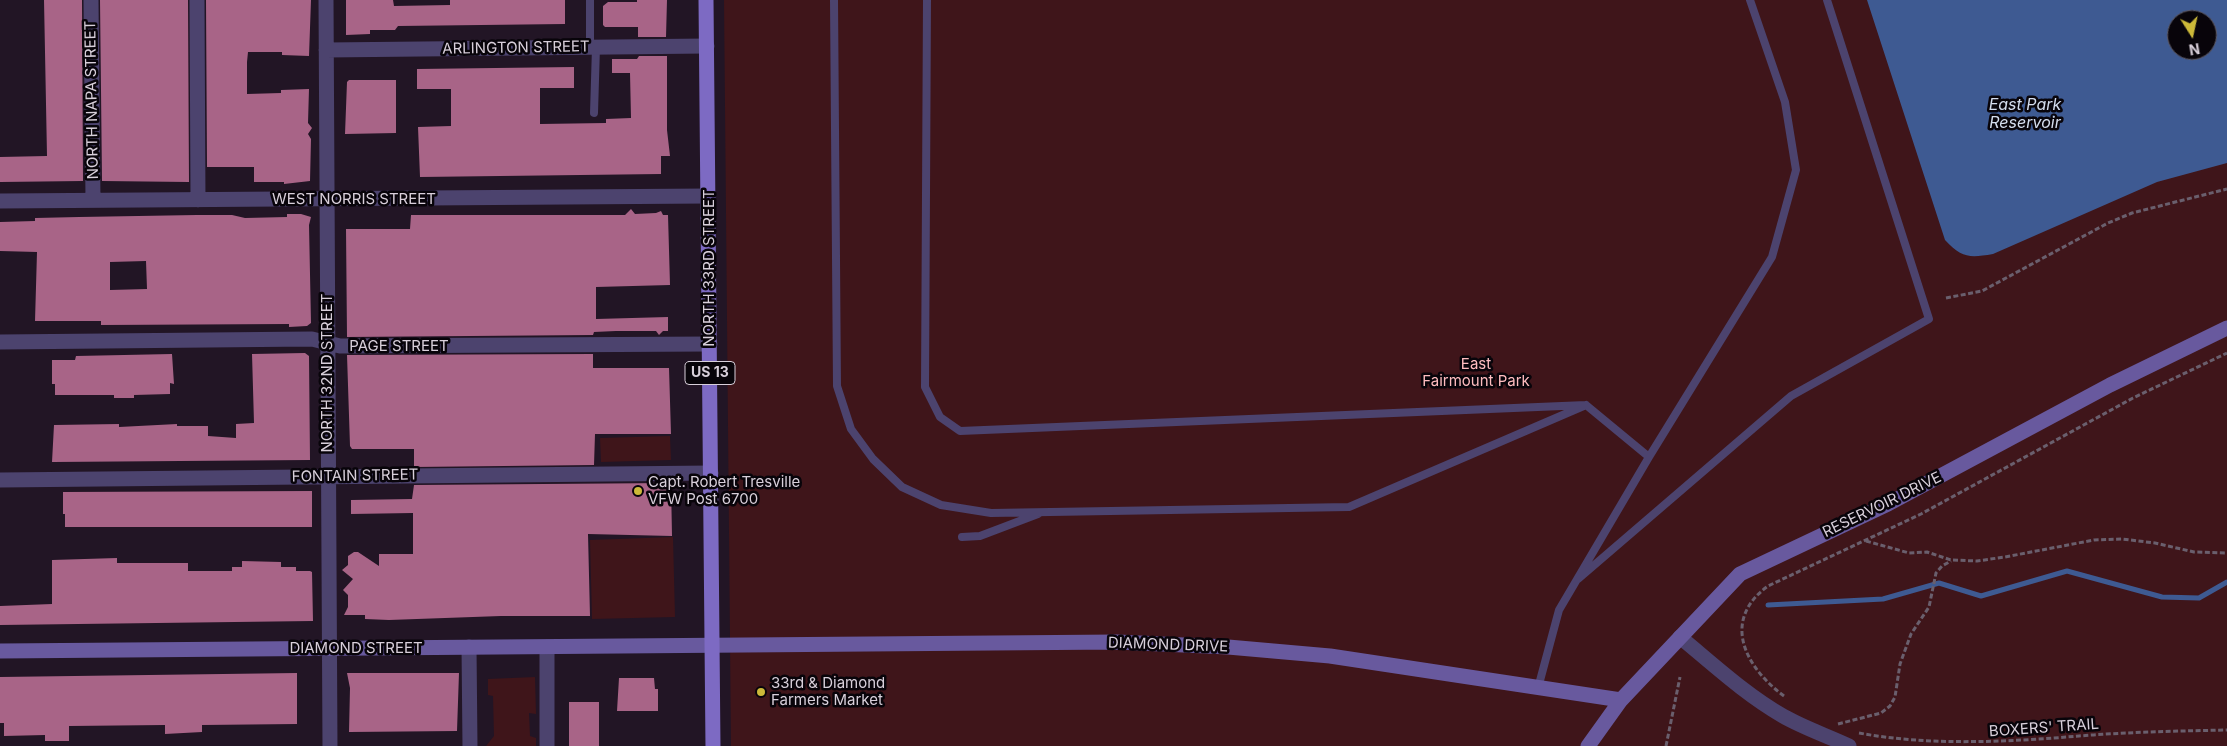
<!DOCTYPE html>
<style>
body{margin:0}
#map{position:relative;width:2227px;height:746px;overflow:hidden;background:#221525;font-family:Inter,sans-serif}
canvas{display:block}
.north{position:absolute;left:2167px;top:10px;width:50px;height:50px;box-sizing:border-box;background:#08040a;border:1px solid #5b555d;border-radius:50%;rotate:170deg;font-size:14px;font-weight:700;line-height:20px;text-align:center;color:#d8cfda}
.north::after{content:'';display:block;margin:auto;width:18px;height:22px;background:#ccb939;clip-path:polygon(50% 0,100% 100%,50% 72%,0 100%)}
</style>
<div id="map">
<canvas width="2227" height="746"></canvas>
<div class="north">N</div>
</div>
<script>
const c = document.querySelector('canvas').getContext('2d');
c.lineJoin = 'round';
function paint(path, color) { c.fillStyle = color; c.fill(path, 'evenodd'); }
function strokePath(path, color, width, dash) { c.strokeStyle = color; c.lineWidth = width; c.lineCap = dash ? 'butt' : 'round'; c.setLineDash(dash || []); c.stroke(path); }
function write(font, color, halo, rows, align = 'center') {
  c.font = font + ' Inter,sans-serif'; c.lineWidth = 5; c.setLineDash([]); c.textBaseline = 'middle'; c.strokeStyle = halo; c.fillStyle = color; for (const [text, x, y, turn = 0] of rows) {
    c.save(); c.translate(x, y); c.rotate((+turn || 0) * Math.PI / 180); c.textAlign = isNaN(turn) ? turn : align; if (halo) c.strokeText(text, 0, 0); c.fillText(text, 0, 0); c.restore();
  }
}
paint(new Path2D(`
 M 724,0 L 2227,0 L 2227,746 L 731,746 ZM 2177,20 L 2207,20 L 2207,50 L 2177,50 Z
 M 670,436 L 671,460 L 601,462 L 600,438 Z
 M 673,537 L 675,617 L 592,619 L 590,540 Z
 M 535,677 L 536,714 L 529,713 L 530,736 L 536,738 L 536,746 L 486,746 L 494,736 L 493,696 L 488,695 L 488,679 Z`), '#3f151a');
paint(new Path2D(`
 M 1867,0 L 2227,0 L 2227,163 L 2157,182 L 1993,254 C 1969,258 1962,258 1945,240 ZM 2177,20 L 2207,20 L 2207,50 L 2177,50 Z`), '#3e5a92');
strokePath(new Path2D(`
 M 1768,605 L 1883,599 L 1939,583 L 1981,596 L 2067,571 L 2162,597 L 2199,598 L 2227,582`), '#3e5a92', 5);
paint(new Path2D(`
 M 44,0 L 82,0 L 83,181 L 0,182 L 0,157 L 47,156 Z
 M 100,0 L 188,0 L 189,182 L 102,181 Z
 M 206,0 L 311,0 L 309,56 L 282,55 L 282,52 L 248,52 L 247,62 L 247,94 L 281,93 L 281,90 L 309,89 L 308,123 L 312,128 L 308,134 L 311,139 L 310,181 L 284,184 L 284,182 L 254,182 L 254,167 L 207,167 Z
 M 346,0 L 393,0 L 394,6 L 450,5 L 450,0 L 565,0 L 565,24 L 398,26 L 395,30 L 370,30 L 370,34 L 346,35 Z
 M 637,0 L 667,0 L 666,37 L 638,37 L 638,27 L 605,27 L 603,25 L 603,6 L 608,2 L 637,2 Z
 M 639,56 L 667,56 L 667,130 L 670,156 L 661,156 L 661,174 L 420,177 L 418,127 L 451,126 L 451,89 L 417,89 L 417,69 L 574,67 L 574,88 L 540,88 L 540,124 L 606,123 L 606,119 L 631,118 L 630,73 L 612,73 L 612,59 L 637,59 Z
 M 349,80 L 396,80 L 396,133 L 345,134 L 347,82 Z
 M 631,209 L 635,214 L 656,213 L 661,211 L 663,215 L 668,215 L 670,285 L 596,287 L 596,319 L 668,317 L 668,331 L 663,331 L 659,335 L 656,331 L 616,331 L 594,332 L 593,335 L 347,337 L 346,229 L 410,229 L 411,215 L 625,215 Z
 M 287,214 L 301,214 L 311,217 L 309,225 L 311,323 L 307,326 L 289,327 L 289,324 L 101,325 L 101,321 L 35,321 L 37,252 L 0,251 L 0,222 L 35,221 L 35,218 L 79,217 L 197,215 L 232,215 L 245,218 L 287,217 ZM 146,261 L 147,289 L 110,290 L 110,262 Z
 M 305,353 L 309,356 L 310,460 L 52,462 L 54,425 L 119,424 L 119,427 L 177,424 L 177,426 L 208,426 L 208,436 L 236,438 L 236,424 L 254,423 L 252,354 Z
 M 172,354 L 174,384 L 170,383 L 170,394 L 134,395 L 134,398 L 114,398 L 114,395 L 55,395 L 55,384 L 52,384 L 52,360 L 75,360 L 76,356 Z
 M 593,354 L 593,368 L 669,368 L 671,434 L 595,434 L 594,465 L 414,467 L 414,449 L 352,449 L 350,446 L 347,355 Z
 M 671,483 L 672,536 L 588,534 L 590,616 L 501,616 L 389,620 L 365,619 L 365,615 L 344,615 L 348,607 L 348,595 L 343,590 L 353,579 L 342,570 L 348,565 L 348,556 L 354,552 L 358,552 L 379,566 L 379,554 L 413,554 L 413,513 L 351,514 L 351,500 L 412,499 L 414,485 Z
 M 312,491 L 312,527 L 65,527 L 65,514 L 63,514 L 63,492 Z
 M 117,558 L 117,563 L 188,563 L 188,571 L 232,571 L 232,567 L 242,567 L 242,561 L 281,562 L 281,567 L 296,567 L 296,571 L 310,571 L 312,572 L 313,621 L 0,625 L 0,606 L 52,604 L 52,560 Z
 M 297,673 L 297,724 L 202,725 L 202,732 L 165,734 L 165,725 L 69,726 L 69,741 L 45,741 L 45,735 L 4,736 L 4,723 L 0,723 L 0,677 Z
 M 347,673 L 459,673 L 457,731 L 349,732 L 350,688 Z
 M 619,678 L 654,678 L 655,689 L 658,689 L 658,711 L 617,711 Z
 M 569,702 L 599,702 L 599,746 L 569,746 Z`), '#a86487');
strokePath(new Path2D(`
 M 1946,298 L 1982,291 L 2108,223 L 2132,213 L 2227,189
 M 1866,541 L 1909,553 L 1927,552 L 1951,560 L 1977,561 L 2005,557 L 2094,540 L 2122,539 L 2155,543 L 2194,552 L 2227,553
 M 1784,696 C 1746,668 1720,621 1768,586 L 1921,514 L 2133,398 L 2227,353
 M 1838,724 L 1881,713 L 1890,706 L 1895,697 L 1900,664 L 1911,634 L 1929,607 L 1936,573 L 1942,566 L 1951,561
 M 1859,733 C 1928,746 2008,742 2079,736 C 2128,732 2177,731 2227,730
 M 1666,746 L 1680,677`), '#6a5f6d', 3, [5, 2.5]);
strokePath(new Path2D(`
 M 834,0 L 837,386 L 851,429 L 873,459 L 902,487 L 941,505 L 991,513 L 1349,507 L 1586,405
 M 927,0 L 925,387 L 940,417 L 960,431 L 1586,405 L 1649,457
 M 590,48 L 590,0
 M 594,113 L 596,47
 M 962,537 L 980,536 L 1038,514
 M 1578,579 L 1791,396 L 1929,319 L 1827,0
 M 1538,688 L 1559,610 L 1649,457 L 1772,257 L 1796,170 L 1785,102 L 1750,0`), '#4c436e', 8);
strokePath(new Path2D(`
 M 91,0 L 93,200
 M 197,0 L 198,200
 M 326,0 L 330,746
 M 326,50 L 707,46
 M 0,201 L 708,196
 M 0,342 L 312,339 L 340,346 L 710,344
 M 0,480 L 711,473
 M 1680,637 C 1714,665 1745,694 1783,716 C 1804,728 1828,736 1849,746
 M 469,647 L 470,746
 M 547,647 L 547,746`), '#4c436e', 15);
strokePath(new Path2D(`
 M 0,651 L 1117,642 L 1228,647 L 1330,656 L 1621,700
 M 1588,746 L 1621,700 L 1740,574 L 1888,504 L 2110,385 L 2227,328`), '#68599e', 15);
strokePath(new Path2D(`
 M 706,0 L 713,746`), '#7d6ac3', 15);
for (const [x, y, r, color] of [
 [638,491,5,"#ccb939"],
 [761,692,5,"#ccb939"]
]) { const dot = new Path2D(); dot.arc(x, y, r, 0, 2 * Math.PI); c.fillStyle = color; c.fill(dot); strokePath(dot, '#08040a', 2); }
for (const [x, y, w] of [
 [710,373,50]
]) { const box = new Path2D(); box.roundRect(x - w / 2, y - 11.5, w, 23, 4); c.fillStyle = '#08040a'; c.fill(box); strokePath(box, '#d8cfda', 1); }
write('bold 14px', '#d8cfda', null, [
 ["US 13",710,373]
]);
write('15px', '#d8cfda', '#08040a', [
 ["ARLINGTON STREET",516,48,-1],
 ["NORTH NAPA STREET",92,100,-91],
 ["WEST NORRIS STREET",354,199],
 ["NORTH 33RD STREET",709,268,-90],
 ["PAGE STREET",399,346],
 ["NORTH 32ND STREET",327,373,-90],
 ["FONTAIN STREET",355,476,-1],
 ["RESERVOIR DRIVE",1882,505,-26],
 ["DIAMOND DRIVE",1168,645,2],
 ["DIAMOND STREET",356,648],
 ["BOXERS' TRAIL",2044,728,-4]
]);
write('15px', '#febcbf', '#08040a', [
 ["East",1476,364],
 ["Fairmount Park",1476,381]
]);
write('15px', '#d8cfda', '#08040a', [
 ["Capt. Robert Tresville",648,482],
 ["VFW Post 6700",648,499],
 ["33rd & Diamond",771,683],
 ["Farmers Market",771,700]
], 'left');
write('italic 16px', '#d4ddee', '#08040a', [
 ["East Park",2025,105],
 ["Reservoir",2025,123]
]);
</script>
